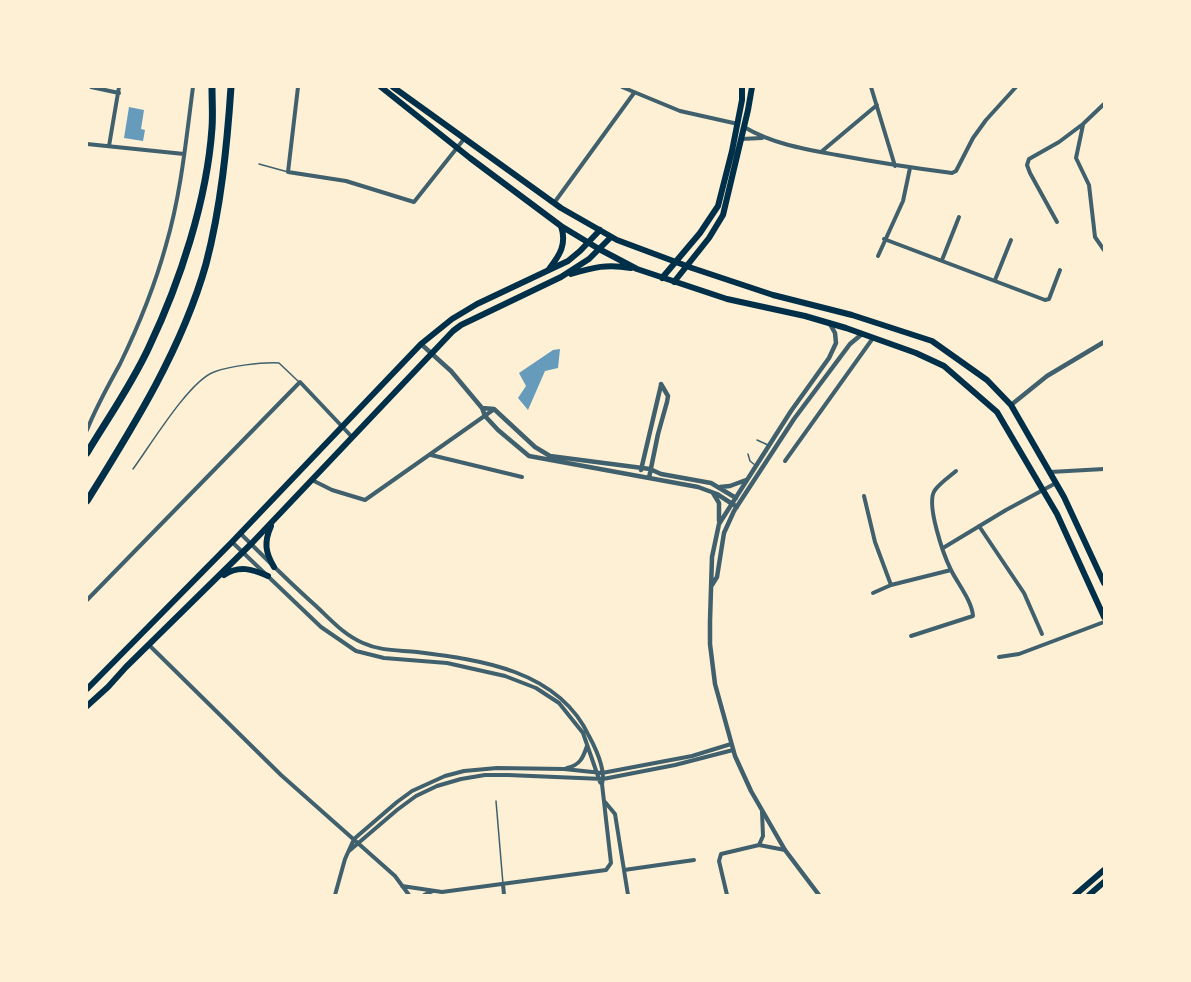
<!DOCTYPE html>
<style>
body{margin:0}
#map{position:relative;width:1191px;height:982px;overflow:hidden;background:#fdf0d5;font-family:"Nunito Sans",sans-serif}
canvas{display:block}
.frame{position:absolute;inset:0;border:88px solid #fdf0d5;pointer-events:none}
</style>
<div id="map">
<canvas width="1191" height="982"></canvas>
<div class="frame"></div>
</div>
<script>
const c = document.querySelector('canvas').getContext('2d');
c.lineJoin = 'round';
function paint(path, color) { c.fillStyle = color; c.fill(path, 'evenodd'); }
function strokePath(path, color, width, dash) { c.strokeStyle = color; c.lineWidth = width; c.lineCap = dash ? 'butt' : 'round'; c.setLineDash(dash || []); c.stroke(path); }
paint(new Path2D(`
 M 129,107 L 144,110 L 141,129 L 145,130 L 143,141 L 124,138 Z
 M 560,349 L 558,368 L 545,371 L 528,410 L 518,398 L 526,386 L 519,373 L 553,350 Z`), '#669bbc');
strokePath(new Path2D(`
 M 259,164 L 288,172
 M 757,440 L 768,445
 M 748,454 L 750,461 L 755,465
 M 133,469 C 150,446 189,381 214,372 C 229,366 262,362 279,363 L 299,382
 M 496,801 L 503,884`), '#3f606c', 1.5);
strokePath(new Path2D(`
 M 91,87 L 119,93
 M 298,87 L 288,172 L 346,181 L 414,202 L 464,139
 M 622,87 L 680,111 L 738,124
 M 871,87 L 895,166
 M 1083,125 L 1076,158 L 1089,185 L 1095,237 L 1104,250
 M 744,127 C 773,144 804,149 837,155 C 875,162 913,168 952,173 L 956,171 L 973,138 L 986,120 L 1016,87
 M 741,139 L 762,138
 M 87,144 L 184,154
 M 109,146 L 119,87
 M 821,152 L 877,105
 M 554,203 L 634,93
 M 1057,222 L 1030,173 L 1027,165 L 1029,159 L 1059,142 L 1083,124 L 1104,104
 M 884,239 L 1045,300 L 1049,299 L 1060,270
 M 878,256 L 903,201 L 910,168
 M 942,260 L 959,217
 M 995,280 L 1011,240
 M 87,430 C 96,407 108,386 120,364 C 138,327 155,285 166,245 C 181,194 186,140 193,87
 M 431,455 L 522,477
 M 785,461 L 873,338
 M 1050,472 L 1104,469
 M 312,480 L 332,490 L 365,500 L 493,410
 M 864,496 L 875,542 L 891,585
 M 979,526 L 1024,593 L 1042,634
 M 240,533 C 265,558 290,583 316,606 C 331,620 344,635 363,643 C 380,651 398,650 417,652 C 481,660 558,670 589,736 C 596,749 606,770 602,784
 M 232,542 L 321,627 L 356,651 L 384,658 L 447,663 L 505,676 L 536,688 L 559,703 L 583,733 L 600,782 L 602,784 L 611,863 L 606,870 L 442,892 L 402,886
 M 943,548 L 1006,510 L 1056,483
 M 873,593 L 891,585 L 951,570
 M 87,600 L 300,382 L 352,437
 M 911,636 L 973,616 C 972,601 958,584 951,570 C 944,556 925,503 935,490 C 940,483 949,477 956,471
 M 149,645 L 281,775 L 395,876 L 409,895
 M 999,657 L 1019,654 L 1104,622
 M 567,768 C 580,765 583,758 587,746
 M 605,802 L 615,814 L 628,895
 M 759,845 L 763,836 L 762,812
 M 349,851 L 397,810 L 416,796 L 437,786 L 461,779 L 485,775 L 508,775 L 603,779 L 675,765 L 733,750
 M 624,870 L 694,860
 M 503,884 L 504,895
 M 335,895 L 345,859 L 354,839 L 397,802 L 412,791 L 445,776 L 464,771 L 497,768 L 564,769 L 602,773 L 692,756 L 731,744
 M 424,895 L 433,891
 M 727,895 L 719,861 L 721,854 L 759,845 L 785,850`), '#3f606c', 4);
strokePath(new Path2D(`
 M 421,344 L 451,371 L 482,408 L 485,416 L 498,430 L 529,456 L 698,487 L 717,494 L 737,507
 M 1011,405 L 1047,376 L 1104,342
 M 482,408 L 494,409 L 535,447 L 550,456 L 650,469 L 661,474 L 711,483 L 736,498
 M 641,470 L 661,385
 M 649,478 L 658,434 L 667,402 L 668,396 L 661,384
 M 720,487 L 730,486 L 746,480
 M 713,493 L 719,503 L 719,521
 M 712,585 L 717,577 L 724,533 L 734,511 L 794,419 L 850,344 L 862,334
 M 819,895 L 785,850 L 751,791 L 735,756 L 715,684 L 710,644 L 710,621 L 712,557 L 719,524 L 791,411 L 829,358 L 836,343 L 835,333 L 830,324`), '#3f606c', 4.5);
strokePath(new Path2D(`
 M 381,87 L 470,158 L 561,226 L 599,249 L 637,269 L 727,299 L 805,316 L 846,328 L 916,353 L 944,366 L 997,412 L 1057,514 L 1104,617
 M 393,87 L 561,208 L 617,240 L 692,268 L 773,295 L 852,315 L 932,341 L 987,380 L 1011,405 L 1064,497 L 1104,583
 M 549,269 C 560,255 567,244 561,226
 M 571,274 C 594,267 607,264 631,268
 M 662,278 L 700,233 L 718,206 L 732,151 L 742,100 L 742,87
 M 674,282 L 709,238 L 723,215 L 748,110 L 752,87
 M 271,526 C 264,542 265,552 274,567
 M 224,575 C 239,565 252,569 268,576
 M 87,689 L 232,542 L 421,344 L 452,319 L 477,304 L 568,261 L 580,251 L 600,230
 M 87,706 L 108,687 L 126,667 L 251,544 L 453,331 L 461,325 L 561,277 L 589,259 L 611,237
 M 1075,895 L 1104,870
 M 1089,895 L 1104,882`), '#003049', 6);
strokePath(new Path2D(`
 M 87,453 C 108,418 132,384 149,347 C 180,282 207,200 212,128 C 213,115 212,101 212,87
 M 87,501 C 133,427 182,349 206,264 C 221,207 227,146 231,87`), '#003049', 7);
</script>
